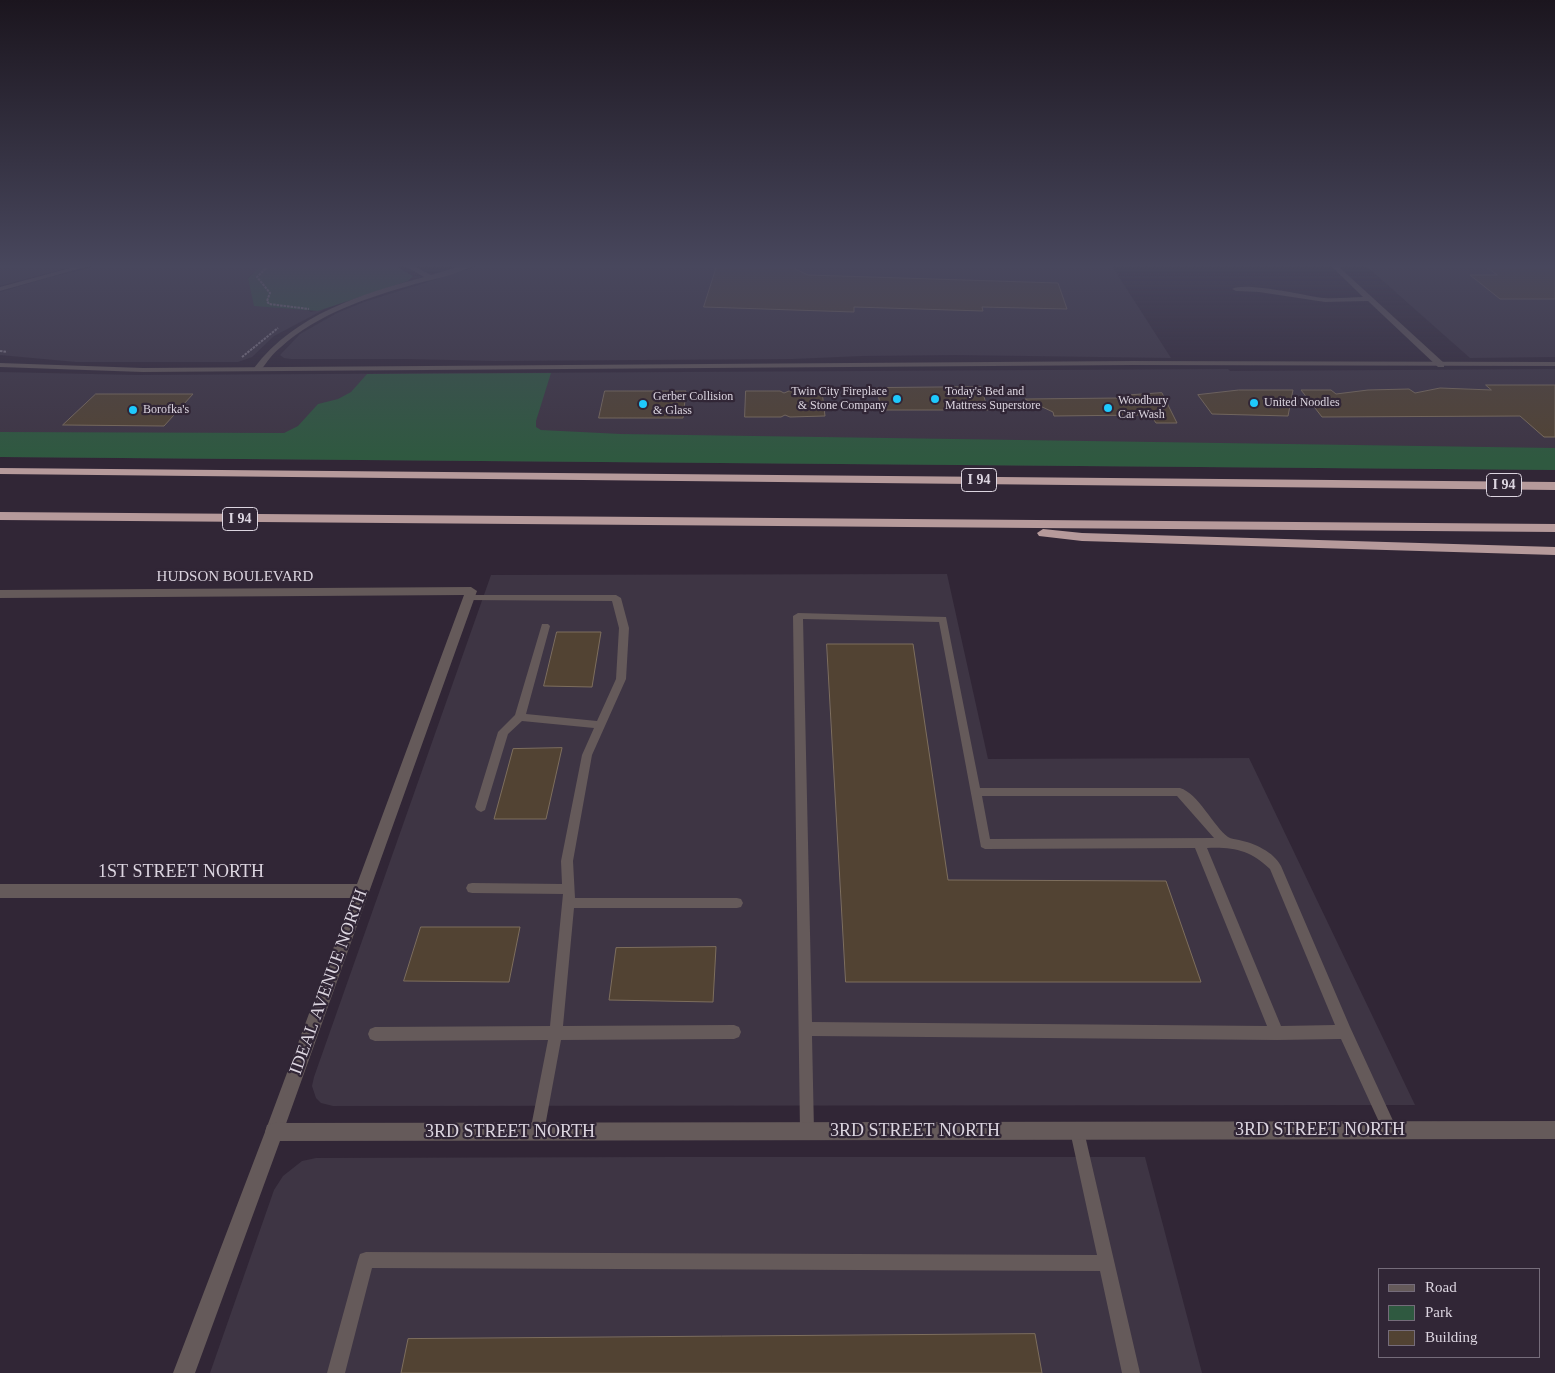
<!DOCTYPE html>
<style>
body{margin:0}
#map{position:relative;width:1555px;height:1373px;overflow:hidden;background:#312636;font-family:"Times New Roman",serif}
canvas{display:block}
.legend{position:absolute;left:1378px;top:1268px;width:162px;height:90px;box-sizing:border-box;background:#312636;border:1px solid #756c7a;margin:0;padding:6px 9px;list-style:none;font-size:15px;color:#dcd5e0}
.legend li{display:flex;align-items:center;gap:10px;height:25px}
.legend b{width:25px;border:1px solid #756c7a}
</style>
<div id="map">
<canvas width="1555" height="1373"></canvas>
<ul class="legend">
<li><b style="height:6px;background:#655a5a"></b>Road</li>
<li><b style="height:14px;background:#2f5940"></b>Park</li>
<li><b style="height:14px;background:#524333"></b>Building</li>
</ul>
</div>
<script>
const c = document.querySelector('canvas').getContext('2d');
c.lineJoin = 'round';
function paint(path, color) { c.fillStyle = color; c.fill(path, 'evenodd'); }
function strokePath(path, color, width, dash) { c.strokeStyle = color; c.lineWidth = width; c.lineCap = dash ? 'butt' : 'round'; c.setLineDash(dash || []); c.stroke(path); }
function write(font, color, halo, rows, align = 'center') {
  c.font = font + ' "Times New Roman",serif'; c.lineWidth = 4.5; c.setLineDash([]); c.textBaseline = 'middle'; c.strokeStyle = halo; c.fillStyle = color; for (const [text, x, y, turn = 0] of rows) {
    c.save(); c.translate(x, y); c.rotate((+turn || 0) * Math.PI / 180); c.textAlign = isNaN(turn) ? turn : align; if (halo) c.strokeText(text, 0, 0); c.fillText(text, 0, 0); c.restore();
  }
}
paint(new Path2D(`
 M 0,266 L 75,266 L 0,286 Z
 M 97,266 L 261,266 L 248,278 L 311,312 L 325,309 L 274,336 L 252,357 L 238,362 L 76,362 L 0,355 L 0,292 L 47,278 Z
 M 478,266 L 1112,266 L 1171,358 L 956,355 L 862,356 L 793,359 L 495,361 L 406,359 L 291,359 L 284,358 L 280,355 L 300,334 L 337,313 L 364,302 Z
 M 1366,266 L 1555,266 L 1555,357 L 1470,358 Z
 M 1228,369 L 1230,371 L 1555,369 L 1555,470 L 0,457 L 0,372 L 137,375 Z
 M 947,574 L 988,759 L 1249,758 L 1415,1105 L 333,1106 L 321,1103 L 316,1098 L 312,1086 L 314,1077 L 491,575 Z
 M 666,1157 L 1145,1157 L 1202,1373 L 210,1373 L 274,1190 L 283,1176 L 302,1161 L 316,1158 Z`), '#3e3544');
paint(new Path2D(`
 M 261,266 L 396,266 L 413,276 L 408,281 L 318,311 L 254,306 L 248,278 Z
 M 551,373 L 536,421 L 536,427 L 541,430 L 621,434 L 1555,448 L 1555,470 L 0,457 L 0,432 L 284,433 L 298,426 L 318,404 L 338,399 L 351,392 L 367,374 Z`), '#2f5940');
const building = new Path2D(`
 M 717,266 L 796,266 L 795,269 L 808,275 L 1058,283 L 1067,309 L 982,307 L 983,311 L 854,307 L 854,312 L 704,307 Z
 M 1485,266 L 1555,266 L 1555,299 L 1500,299 L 1470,275 L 1497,275 Z
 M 1486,385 L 1555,385 L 1555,437 L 1544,437 L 1520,416 L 1322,417 L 1301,390 L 1331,390 L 1336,394 L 1368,390 L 1409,389 L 1415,393 L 1440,388 L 1491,390 Z
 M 981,387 L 988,410 L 881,410 L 877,388 Z
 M 1239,390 L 1293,390 L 1288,416 L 1212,414 L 1198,395 Z
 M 605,391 L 686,391 L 683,418 L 599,418 Z
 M 746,391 L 780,391 L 784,393 L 789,391 L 822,391 L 825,416 L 790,417 L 785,415 L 781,417 L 745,417 Z
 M 1162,393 L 1177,423 L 1156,423 L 1152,417 L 1141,415 L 1054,416 L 1053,412 L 1025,399 L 1119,398 L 1118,396 Z
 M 96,394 L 193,394 L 164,426 L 63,425 Z
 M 557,632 L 601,632 L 592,687 L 544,686 Z
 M 827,644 L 913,644 L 948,880 L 1166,881 L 1201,982 L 846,982 Z
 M 562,748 L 546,819 L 494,819 L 513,749 Z
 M 421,927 L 520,927 L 509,982 L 404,981 Z
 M 716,947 L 713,1002 L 609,1000 L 616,948 Z
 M 1035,1334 L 1042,1373 L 401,1373 L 408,1339 Z`);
paint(building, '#524333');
strokePath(building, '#7d6e5d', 1);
strokePath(new Path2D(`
 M 268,266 L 257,277 L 270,293 L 267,301 L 269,304 L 309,309
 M 0,351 L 7,352
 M 242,357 L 278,328`), '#8c8390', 2, [2.5, 1]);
paint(new Path2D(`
 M 469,595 L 616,595 L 621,598 L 629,628 L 626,679 L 592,755 L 573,861 L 575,898 L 737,898 L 741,899 L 743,903 L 741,907 L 737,908 L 574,908 L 563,1026 L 734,1025 L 739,1027 L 741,1032 L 739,1037 L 734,1039 L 561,1040 L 544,1132 L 542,1137 L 537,1139 L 532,1137 L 530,1132 L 548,1040 L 375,1041 L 370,1039 L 368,1034 L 370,1029 L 375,1027 L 550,1026 L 563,894 L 472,893 L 468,892 L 466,888 L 468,884 L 472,883 L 562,884 L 561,861 L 582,755 L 594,728 L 522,721 L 508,734 L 485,810 L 481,812 L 477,810 L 475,807 L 498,732 L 515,715 L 542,624 L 548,624 L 550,626 L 526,714 L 597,721 L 616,679 L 619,628 L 612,601 L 466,600 L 464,598 Z
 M 798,613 L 946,617 L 980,788 L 1180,788 C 1198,793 1214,827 1228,837 C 1231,839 1236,839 1239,840 C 1254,843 1274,852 1281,866 L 1350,1027 L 1395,1125 L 1397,1130 L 1395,1135 L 1390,1137 L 1385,1135 L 1341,1039 L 1277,1040 L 812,1036 L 814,1131 L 812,1136 L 807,1138 L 802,1136 L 800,1131 L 793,616 ZM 803,619 L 939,622 L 981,847 L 985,849 L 1195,848 L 1267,1026 L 812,1022 ZM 982,796 L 1177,796 L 1214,838 L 990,839 ZM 1207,848 C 1234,847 1250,850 1270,869 L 1335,1025 L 1281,1026 Z
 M 1077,1124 L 1082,1126 L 1084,1131 L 1140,1373 L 1122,1373 L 1100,1271 L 372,1268 L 345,1373 L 327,1373 L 358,1260 L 360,1254 L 366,1252 L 1097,1255 L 1070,1131 L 1072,1126 Z`), '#655a5a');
paint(new Path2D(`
 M 77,266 L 89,266 L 0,291 L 0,287 Z
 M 405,266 L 414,266 L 431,275 L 460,266 L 472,266 C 455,276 433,279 415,284 C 367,298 319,313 281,347 C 273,353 267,362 261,370 L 254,368 C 295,314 361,294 424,277 Z
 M 1331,266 L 1338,266 L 1444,363 L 1444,367 L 1438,367 L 1368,301 L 1325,302 L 1259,292 L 1236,291 L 1232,289 C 1244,281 1307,296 1324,298 C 1337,299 1350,297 1363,297 Z
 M 471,587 L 477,591 L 283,1132 L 281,1139 L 274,1141 L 267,1139 L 265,1132 L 352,898 L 0,898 L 0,884 L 357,884 L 464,595 L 0,598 L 0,590 Z`), '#655a5a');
paint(new Path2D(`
 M 1133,361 L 1555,362 L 1555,366 L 1133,365 L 143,372 L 0,367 L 0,363 L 143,368 Z
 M 1555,1121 L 1555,1139 L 280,1141 L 195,1373 L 173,1373 L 265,1132 L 267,1125 L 274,1123 Z`), '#655a5a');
paint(new Path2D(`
 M 0,468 L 1555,482 L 1555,490 L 0,474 Z
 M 0,512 L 1555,524 L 1555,532 L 0,520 Z
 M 1043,529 L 1082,533 L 1555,547 L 1555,555 L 1082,541 L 1039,536 L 1037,533 Z`), '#b69a9b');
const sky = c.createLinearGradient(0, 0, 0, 459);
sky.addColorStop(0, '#1b151e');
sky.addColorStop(0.58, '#48475d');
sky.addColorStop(1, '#48475d00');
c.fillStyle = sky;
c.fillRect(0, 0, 1555, 459);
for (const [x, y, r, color] of [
 [897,399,5,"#1ec9fd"],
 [935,399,5,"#1ec9fd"],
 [1254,403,5,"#1ec9fd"],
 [643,404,5,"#1ec9fd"],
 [1108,408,5,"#1ec9fd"],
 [133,410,5,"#1ec9fd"]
]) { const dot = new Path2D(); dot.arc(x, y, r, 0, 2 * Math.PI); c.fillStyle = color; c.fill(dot); strokePath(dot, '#312636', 2); }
write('12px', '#dcd5e0', '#312636', [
 ["Twin City Fireplace",887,392,"right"],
 ["& Stone Company",887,406,"right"],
 ["Today's Bed and",945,392],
 ["Mattress Superstore",945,406],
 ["Gerber Collision",653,397],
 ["& Glass",653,411],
 ["Woodbury",1118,401],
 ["Car Wash",1118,415],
 ["United Noodles",1264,403],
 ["Borofka's",143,410]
], 'left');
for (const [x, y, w] of [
 [979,480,35],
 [1504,485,35],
 [240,519,35]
]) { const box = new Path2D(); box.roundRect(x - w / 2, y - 11.5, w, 23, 4); c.fillStyle = '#312636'; c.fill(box); strokePath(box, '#dcd5e0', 1); }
write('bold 14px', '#dcd5e0', null, [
 ["I 94",979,480],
 ["I 94",1504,485],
 ["I 94",240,519]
]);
write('15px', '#dcd5e0', '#312636', [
 ["HUDSON BOULEVARD",235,577]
]);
write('18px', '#dcd5e0', '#312636', [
 ["1ST STREET NORTH",181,872],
 ["IDEAL AVENUE NORTH",329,982,-70],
 ["3RD STREET NORTH",1320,1130],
 ["3RD STREET NORTH",915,1131],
 ["3RD STREET NORTH",510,1132]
]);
</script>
